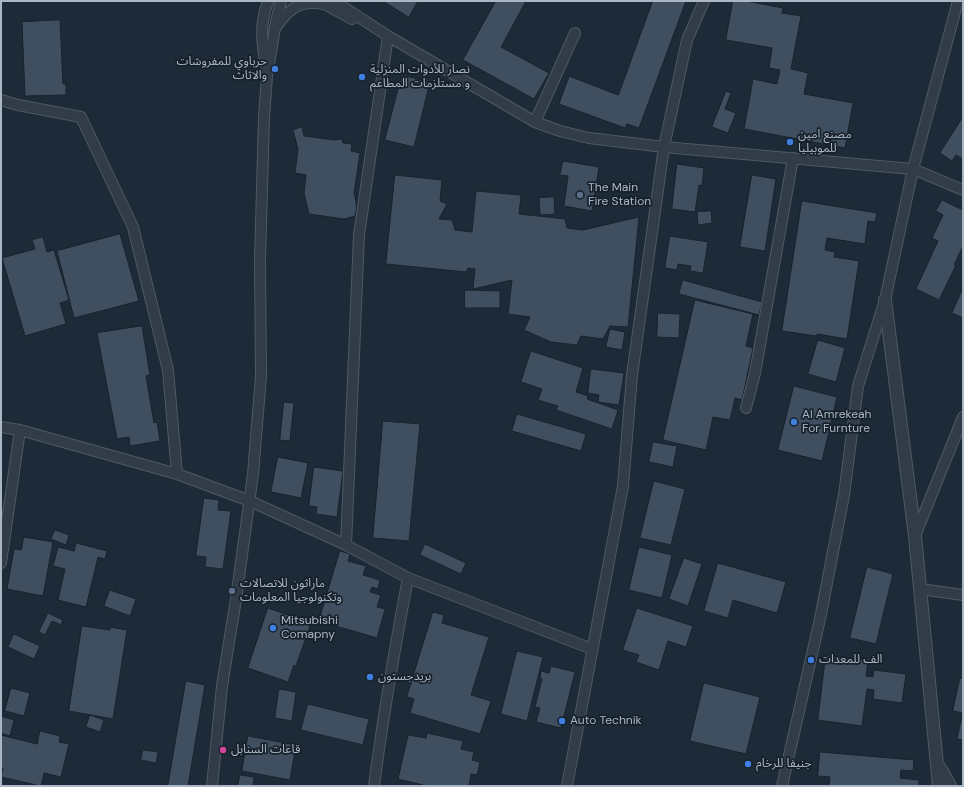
<!DOCTYPE html>
<meta charset="utf-8">
<style>
body{margin:0}
#map{position:relative;width:964px;height:787px;overflow:hidden;background:#1d2a37;font-family:"DM Sans",sans-serif}
canvas{display:block}
.frame{position:absolute;inset:0;border:2px solid #abb6c5;pointer-events:none}
</style>
<div id="map">
<canvas width="964" height="787"></canvas>
<div class="frame"></div>
</div>
<script>
const c = document.querySelector('canvas').getContext('2d');
c.lineJoin = 'round';
function paint(path, color) { c.fillStyle = color; c.fill(path, 'evenodd'); }
function strokePath(path, color, width, dash) { c.strokeStyle = color; c.lineWidth = width; c.lineCap = dash ? 'butt' : 'round'; c.setLineDash(dash || []); c.stroke(path); }
function write(font, color, halo, rows, align = 'center') {
  c.font = font + ' "DM Sans","Noto Sans Arabic",sans-serif'; c.lineWidth = 3.5; c.setLineDash([]); c.textBaseline = 'middle'; c.strokeStyle = halo; c.fillStyle = color; for (const [text, x, y, turn = 0] of rows) {
    c.save(); c.translate(x, y); c.rotate((+turn || 0) * Math.PI / 180); c.textAlign = isNaN(turn) ? turn : align; if (halo) c.strokeText(text, 0, 0); c.fillText(text, 0, 0); c.restore();
  }
}
const building = new Path2D(`
 M 383,1 L 418,1 L 409,17 Z
 M 496,1 L 526,1 L 501,47 L 549,73 L 534,99 L 463,60 Z
 M 653,1 L 686,1 L 639,128 L 627,124 L 625,128 L 559,104 L 569,76 L 618,95 Z
 M 733,1 L 746,1 L 783,8 L 782,13 L 801,16 L 791,69 L 808,73 L 804,94 L 853,103 L 845,148 L 744,129 L 753,79 L 777,84 L 780,70 L 769,68 L 772,48 L 726,40 Z
 M 60,20 L 63,84 L 66,84 L 66,95 L 25,96 L 22,22 Z
 M 402,75 L 430,82 L 414,147 L 385,140 Z
 M 726,91 L 731,93 L 725,109 L 736,113 L 728,133 L 712,127 Z
 M 963,117 L 963,159 L 956,155 L 952,161 L 940,153 Z
 M 302,127 L 304,136 L 334,140 L 342,139 L 343,143 L 352,144 L 351,151 L 360,153 L 354,193 L 356,201 L 356,206 L 357,206 L 355,216 L 344,219 L 309,214 L 304,193 L 306,175 L 295,173 L 298,149 L 293,130 Z
 M 563,161 L 599,167 L 592,211 L 564,206 L 568,176 L 560,175 Z
 M 677,164 L 704,168 L 702,186 L 699,185 L 695,212 L 672,209 Z
 M 395,175 L 442,180 L 440,201 L 447,204 L 439,219 L 452,220 L 455,230 L 472,232 L 476,191 L 520,195 L 521,196 L 519,214 L 565,219 L 567,228 L 583,230 L 639,217 L 628,327 L 610,326 L 603,339 L 581,336 L 577,345 L 551,342 L 524,330 L 530,317 L 508,314 L 512,280 L 473,289 L 475,269 L 468,268 L 466,272 L 386,264 Z
 M 752,175 L 776,179 L 765,251 L 740,247 Z
 M 554,197 L 555,214 L 540,215 L 539,198 Z
 M 942,200 L 963,210 L 963,246 L 954,265 L 956,265 L 939,300 L 916,289 L 938,241 L 932,238 L 943,215 L 936,211 Z
 M 802,201 L 877,213 L 875,222 L 868,221 L 865,244 L 827,238 L 825,250 L 835,252 L 834,257 L 859,261 L 847,339 L 817,334 L 817,336 L 782,331 Z
 M 711,211 L 712,223 L 698,225 L 697,212 Z
 M 120,234 L 139,301 L 74,318 L 57,251 Z
 M 670,236 L 708,242 L 703,273 L 690,271 L 691,266 L 678,264 L 677,270 L 665,268 Z
 M 43,237 L 47,252 L 54,250 L 69,300 L 60,303 L 66,324 L 25,336 L 2,258 L 35,249 L 32,240 Z
 M 683,280 L 762,302 L 759,315 L 679,294 Z
 M 963,288 L 963,318 L 952,313 Z
 M 465,290 L 500,291 L 500,308 L 465,308 Z
 M 695,300 L 753,314 L 746,346 L 753,348 L 742,400 L 735,398 L 730,420 L 713,417 L 706,450 L 663,440 Z
 M 658,313 L 680,314 L 679,338 L 657,337 Z
 M 142,326 L 150,375 L 146,376 L 154,423 L 157,422 L 160,441 L 130,446 L 129,437 L 117,439 L 97,333 Z
 M 610,329 L 625,332 L 622,350 L 606,347 Z
 M 818,340 L 845,348 L 836,382 L 808,374 Z
 M 531,351 L 583,368 L 576,392 L 588,396 L 587,399 L 618,410 L 612,429 L 556,410 L 558,406 L 538,400 L 542,389 L 521,382 Z
 M 591,369 L 624,373 L 619,405 L 598,402 L 599,395 L 588,393 Z
 M 794,386 L 837,397 L 822,461 L 778,450 Z
 M 284,402 L 294,403 L 290,441 L 280,440 Z
 M 517,414 L 586,434 L 581,451 L 512,431 Z
 M 383,421 L 420,424 L 409,541 L 373,538 Z
 M 653,442 L 677,446 L 673,467 L 649,462 Z
 M 278,457 L 308,463 L 301,498 L 271,492 Z
 M 314,467 L 343,471 L 337,517 L 316,514 L 317,507 L 309,506 Z
 M 654,481 L 685,489 L 671,545 L 640,538 Z
 M 204,498 L 219,500 L 218,510 L 231,511 L 223,569 L 205,567 L 206,557 L 196,556 Z
 M 55,530 L 69,535 L 66,545 L 51,539 Z
 M 24,537 L 53,542 L 43,596 L 7,589 L 14,549 L 21,550 Z
 M 76,543 L 107,551 L 105,559 L 98,557 L 86,607 L 58,600 L 65,569 L 53,566 L 58,547 L 74,551 Z
 M 425,544 L 466,563 L 461,574 L 420,555 Z
 M 639,547 L 672,555 L 662,598 L 629,590 Z
 M 340,551 L 350,554 L 348,561 L 366,566 L 363,575 L 380,580 L 378,589 L 372,587 L 370,592 L 381,595 L 377,607 L 385,609 L 377,638 L 319,621 Z
 M 684,558 L 702,564 L 688,606 L 669,599 Z
 M 718,563 L 786,582 L 777,613 L 733,600 L 728,618 L 704,611 Z
 M 867,567 L 893,574 L 876,644 L 850,638 Z
 M 110,590 L 136,599 L 130,616 L 104,606 Z
 M 268,608 L 311,623 L 296,666 L 294,665 L 288,682 L 248,668 Z
 M 637,608 L 693,626 L 686,647 L 668,641 L 659,670 L 636,662 L 639,655 L 623,650 Z
 M 433,612 L 444,615 L 442,623 L 489,637 L 471,695 L 491,701 L 480,734 L 410,713 L 414,699 L 407,697 Z
 M 48,613 L 63,620 L 61,625 L 52,621 L 45,635 L 39,632 Z
 M 82,626 L 110,630 L 110,627 L 127,630 L 113,719 L 69,711 Z
 M 14,634 L 40,646 L 34,659 L 8,647 Z
 M 517,651 L 543,657 L 527,721 L 501,714 Z
 M 826,655 L 868,660 L 866,676 L 873,677 L 874,670 L 906,674 L 902,703 L 873,699 L 874,690 L 867,689 L 862,726 L 818,720 Z
 M 551,666 L 575,672 L 561,728 L 536,722 L 540,708 L 535,707 L 542,679 L 540,678 L 541,671 L 549,673 Z
 M 960,678 L 963,679 L 963,713 L 953,711 Z
 M 186,681 L 205,685 L 188,786 L 168,786 Z
 M 704,683 L 760,697 L 746,754 L 690,741 Z
 M 11,688 L 30,693 L 24,716 L 5,711 Z
 M 279,689 L 296,692 L 292,721 L 275,718 Z
 M 308,704 L 369,719 L 363,745 L 301,730 Z
 M 90,715 L 104,720 L 100,732 L 86,727 Z
 M 1,716 L 14,720 L 10,736 L 1,733 Z
 M 962,718 L 963,718 L 963,740 L 957,739 Z
 M 40,731 L 60,736 L 59,742 L 69,744 L 61,777 L 44,773 L 41,786 L 1,777 L 3,769 L 1,768 L 1,735 L 37,744 Z
 M 427,733 L 463,741 L 461,749 L 474,752 L 472,760 L 480,762 L 477,775 L 471,774 L 469,786 L 427,786 L 398,779 L 408,735 L 426,738 Z
 M 248,736 L 296,745 L 290,780 L 242,771 Z
 M 143,750 L 158,752 L 156,763 L 141,760 Z
 M 820,752 L 914,760 L 913,771 L 901,770 L 900,778 L 919,780 L 919,786 L 829,786 L 830,777 L 818,776 Z
 M 240,775 L 254,777 L 253,786 L 238,786 Z`);
paint(building, '#404f5f');
strokePath(building, '#19232e', 1);
const minor = new Path2D(`
 M 319,1 L 352,19
 M 334,1 L 388,36 L 535,122 L 560,131 L 589,138 L 664,147 L 913,169 L 963,190
 M 277,26 C 290,7 301,0 324,4
 M 266,68 C 262,44 259,25 268,1
 M 1,100 L 18,105 L 81,117 L 133,227 L 168,370 L 177,474
 M 535,122 L 575,33
 M 746,408 L 755,373 L 793,158
 M 1,427 L 20,430 L 177,474 L 250,501 L 346,545 L 408,578 L 592,649
 M 915,536 L 963,417
 M 346,545 L 359,235 L 388,36
 M 1,563 L 20,430
 M 920,589 L 963,595
 M 212,786 L 222,686 L 236,599 L 253,474 L 261,376 L 260,260 L 264,117 L 267,76 L 276,22 L 281,1
 M 374,786 C 383,716 395,647 408,578
 M 567,786 L 623,486 L 632,375 L 664,147 L 687,40 L 704,1
 M 782,786 L 820,619 L 844,495 L 858,386 L 885,300 L 913,169 L 958,1`);
const tertiary = new Path2D(`
 M 885,300 L 915,536 L 939,786
 M 940,768 L 950,786`);
strokePath(minor, '#4f5966', 12);
strokePath(tertiary, '#4f5966', 14);
strokePath(minor, '#313c48', 10);
strokePath(tertiary, '#313c48', 12);
for (const [x, y, r, color] of [
 [275,69,4,"#3f7fe0"],
 [362,77,4,"#3f7fe0"],
 [790,142,4,"#3f7fe0"],
 [580,195,4,"#5c6f8a"],
 [794,422,4,"#3f7fe0"],
 [232,591,4,"#5c6f8a"],
 [273,628,4,"#3f7fe0"],
 [811,660,4,"#3f7fe0"],
 [370,677,4,"#3f7fe0"],
 [562,721,4,"#3f7fe0"],
 [223,750,4,"#d1479c"],
 [748,764,4,"#3f7fe0"]
]) { const dot = new Path2D(); dot.arc(x, y, r, 0, 2 * Math.PI); c.fillStyle = color; c.fill(dot); strokePath(dot, '#17212c', 1.5); }
write('12px', '#abb6c5', '#17212c', [
 ["حرباوي للمفروشات",267,62,"right"],
 ["والاثاث",267,76,"right"],
 ["نصار للأدوات المنزلية",370,70],
 ["و مستلزمات المطاعم",370,84],
 ["مصنع امين",798,135],
 ["للموبيليا",798,149],
 ["The Main",588,188],
 ["Fire Station",588,202],
 ["Al Amrekeah",802,415],
 ["For Furnture",802,429],
 ["ماراثون للاتصالات",240,584],
 ["وتكنولوجيا المعلومات",240,598],
 ["Mitsubishi",281,621],
 ["Comapny",281,635],
 ["الف للمعدات",819,660],
 ["بريدجستون",378,677],
 ["Auto Technik",570,721],
 ["قاعات السنابل",231,750],
 ["جنيفا للرخام",756,764]
], 'left');
</script>
